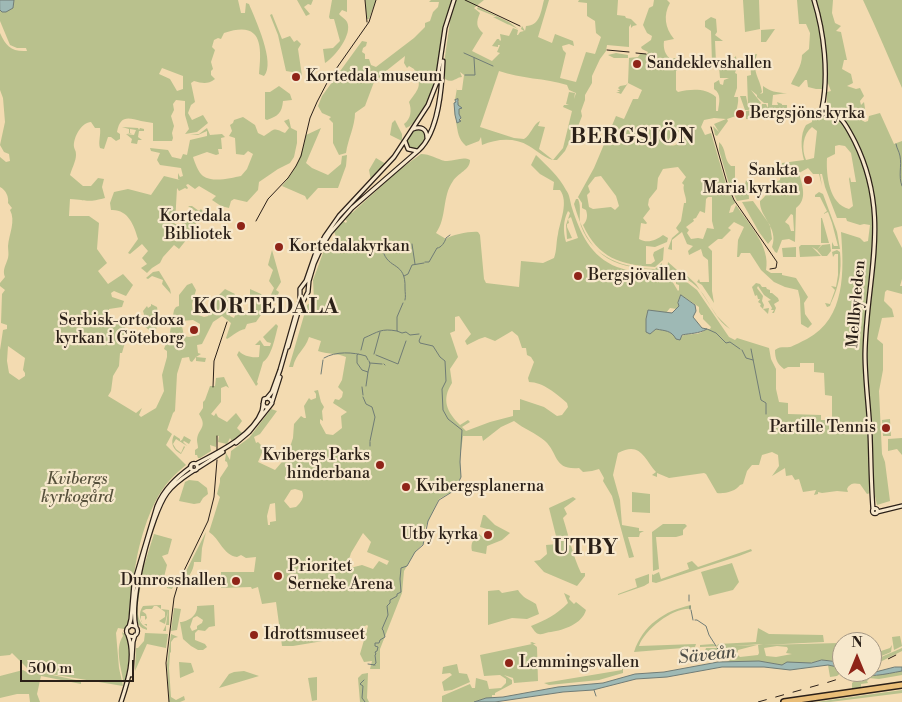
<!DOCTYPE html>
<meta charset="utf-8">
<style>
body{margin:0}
#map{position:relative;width:902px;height:702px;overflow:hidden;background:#f3dbb1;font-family:"Libre Bodoni",serif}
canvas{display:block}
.north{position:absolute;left:832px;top:632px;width:50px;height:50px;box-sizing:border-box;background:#f7e8cc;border:1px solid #a59884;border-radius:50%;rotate:0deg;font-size:14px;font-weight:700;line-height:20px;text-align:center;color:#2b2018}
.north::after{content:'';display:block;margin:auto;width:18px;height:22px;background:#8f2418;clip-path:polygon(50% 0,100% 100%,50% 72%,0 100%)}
.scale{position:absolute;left:20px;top:660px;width:114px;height:22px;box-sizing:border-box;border:2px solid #2b2018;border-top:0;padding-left:6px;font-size:15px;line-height:18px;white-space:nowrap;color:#2b2018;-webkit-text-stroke:4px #f7e8cc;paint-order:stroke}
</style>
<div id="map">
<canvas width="902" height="702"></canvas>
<div class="north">N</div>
<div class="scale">500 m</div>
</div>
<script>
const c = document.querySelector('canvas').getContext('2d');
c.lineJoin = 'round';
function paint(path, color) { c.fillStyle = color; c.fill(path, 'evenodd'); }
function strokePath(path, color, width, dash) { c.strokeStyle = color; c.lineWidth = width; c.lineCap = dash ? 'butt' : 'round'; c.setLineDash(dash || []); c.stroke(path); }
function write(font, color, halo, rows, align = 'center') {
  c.font = font + ' "Libre Bodoni",serif'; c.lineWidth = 4.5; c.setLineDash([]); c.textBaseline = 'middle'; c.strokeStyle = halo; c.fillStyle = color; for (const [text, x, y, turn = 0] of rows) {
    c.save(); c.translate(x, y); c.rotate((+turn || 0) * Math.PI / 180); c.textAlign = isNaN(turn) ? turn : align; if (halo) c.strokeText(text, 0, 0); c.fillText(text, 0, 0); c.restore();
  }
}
paint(new Path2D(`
 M 14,0 L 238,0 L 241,13 L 245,13 L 246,3 L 249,4 C 255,19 276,63 264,76 L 259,74 C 262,45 262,20 224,33 L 221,39 L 218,38 L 214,40 L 212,47 L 215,50 L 211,62 L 213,69 L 211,71 L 211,75 L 215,79 C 207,85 202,83 194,81 L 191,83 L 195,102 L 191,105 L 188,113 L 192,120 L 203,115 L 208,123 L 197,132 L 185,134 L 189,129 L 185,115 L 185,101 L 176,100 L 173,104 L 174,110 L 171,116 L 174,126 L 172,133 L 173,138 L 172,141 L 153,141 L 153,123 C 149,122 145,122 141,121 C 127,117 120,116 117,132 L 120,134 L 120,139 L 116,141 L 111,137 L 108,137 L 104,149 L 100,148 C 98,142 101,135 100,128 L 95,128 L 91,122 C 82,122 73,137 74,147 C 75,151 76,150 76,155 C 76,161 72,168 70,175 L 83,186 L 91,186 L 98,178 L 104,179 L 102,187 L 105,198 C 87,203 87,200 70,199 L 69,216 L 89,216 L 99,223 L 97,249 L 107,263 L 98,271 L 108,284 L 123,274 L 133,285 L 126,296 L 114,291 L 111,293 L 112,297 L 124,301 L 122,307 L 109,309 L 110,324 L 124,322 L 126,339 L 122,353 L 120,353 L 119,366 L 113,376 L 111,391 L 108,396 L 136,413 L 142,408 L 139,415 L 141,417 L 156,408 L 164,391 L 162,375 L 167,357 L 167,351 L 164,349 L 170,332 L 174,310 L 176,307 L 179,306 L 179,295 L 187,285 L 192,283 L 196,290 L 192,304 L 193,313 L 204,317 L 208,316 L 212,305 L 215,304 L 217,297 L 225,289 L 235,294 L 230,316 L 234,318 L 236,313 L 243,313 L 250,310 L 248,308 L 250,305 L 250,289 L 261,294 L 266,299 L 269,299 L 274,288 L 269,281 L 273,270 L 268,265 L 272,250 L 281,282 L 276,290 L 279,292 L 278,295 L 273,299 L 270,306 L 261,306 L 263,312 L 256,322 L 247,324 L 245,329 C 237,331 234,335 227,339 L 226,338 L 231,323 L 222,316 L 213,322 L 202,344 L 197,345 L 198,353 L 201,354 L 196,357 L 206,358 L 205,362 L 196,361 L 196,357 L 192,362 L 190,361 L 189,357 L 182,358 L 177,374 L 175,411 L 173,413 L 167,430 L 172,434 L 166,445 L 186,465 C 180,470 174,475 169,481 C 149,503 137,548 134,577 L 157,501 C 164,489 172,480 183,471 L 165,489 L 133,586 L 130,622 L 130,604 L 128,624 L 124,629 L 118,628 L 116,633 L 119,668 L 123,686 L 38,672 L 81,681 L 81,684 L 41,676 L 37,694 L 40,702 L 30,702 L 29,694 L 17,694 L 0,698 L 0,676 L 23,670 L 32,675 L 30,671 L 12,653 L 10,655 L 0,656 L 0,350 L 3,330 L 7,329 L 7,325 L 1,323 L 2,294 L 5,290 L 0,286 L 0,283 L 5,277 C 2,270 6,265 8,258 C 9,254 8,250 8,246 C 9,234 16,221 10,210 L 12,208 L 8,203 C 9,197 6,190 0,187 L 0,157 L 6,162 L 10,161 L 9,154 L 4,152 L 0,145 L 5,122 L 3,98 L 0,90 L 0,33 C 6,46 11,52 27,51 L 26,48 L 17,48 L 10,45 L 0,21 L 0,10 L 2,12 L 13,8 ZM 162,68 L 183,76 L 183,89 L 177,91 L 170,79 L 159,74 ZM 193,320 L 200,324 L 200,331 L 199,335 L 189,337 L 184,336 L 181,321 ZM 8,346 L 25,358 L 23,370 L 25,373 L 25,376 L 19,380 L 9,373 L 7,361 Z
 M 297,0 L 313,0 L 311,5 L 308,4 L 304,7 L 310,14 L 306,16 Z
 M 332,0 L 347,0 L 347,12 L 342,10 L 339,14 C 341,17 346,19 347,22 C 353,34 335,57 325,63 L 323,49 L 333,48 L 340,41 L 334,19 L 330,19 L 329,17 Z
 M 365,0 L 376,0 L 369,19 L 367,19 Z
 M 431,0 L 484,0 L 474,8 L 480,13 C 476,22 476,27 483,33 L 472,51 L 492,61 L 500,53 L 497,52 L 500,45 L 498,45 L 498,47 L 492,46 L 497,39 L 499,39 L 500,41 L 501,40 L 500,34 L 509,36 L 513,28 L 518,30 L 517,35 L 518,35 L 520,32 L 524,31 L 521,29 L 522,26 L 525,31 L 526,26 C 540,26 541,11 544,0 L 549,0 L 538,37 L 552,43 L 555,34 L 573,41 L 574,46 L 569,44 L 562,46 L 563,50 L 566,53 L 560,78 L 576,82 L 586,52 L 595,54 L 601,37 L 596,33 L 595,21 L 587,16 L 587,3 L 578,2 L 579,0 L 618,0 L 617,15 L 625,16 L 626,18 L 631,19 L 637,25 L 633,26 L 631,28 L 631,24 L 629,27 L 629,47 L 607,45 L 606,51 L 600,59 L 592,76 L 592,83 L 585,95 L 585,100 L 581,111 L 582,116 L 574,137 L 571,138 L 565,151 L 557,160 C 547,161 538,151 529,146 C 514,137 497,139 482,145 L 481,137 L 479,141 L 466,146 C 458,139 458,132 456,122 L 457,123 L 461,119 L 459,114 L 459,106 L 457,105 L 459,101 L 455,100 L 457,88 L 457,90 L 462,90 L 464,75 L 460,72 L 462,77 C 456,77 453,84 445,79 L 445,56 L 450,22 L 447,23 L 451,9 C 440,18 441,61 437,76 C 433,90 427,103 420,115 C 416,120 412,126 406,128 L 404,124 C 411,119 412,110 409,102 C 420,87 422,86 414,69 L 409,66 L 407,68 L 404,63 L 405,56 L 381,75 L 377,82 L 374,82 L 365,106 L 355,113 C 355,126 348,139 346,153 L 339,155 L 333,143 L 333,123 L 329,119 L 331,117 L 322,113 L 318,106 L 322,96 L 362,41 L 367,42 L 366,46 L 363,48 L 362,52 L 365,54 L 365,59 L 369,59 L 371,65 L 376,67 L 414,38 L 425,27 L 425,23 L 430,21 L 433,12 L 438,7 L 439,2 L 429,2 ZM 499,71 C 521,79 545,78 567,85 L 569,90 L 576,93 L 574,99 L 575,93 L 569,92 L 566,104 L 569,105 L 564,105 L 563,107 L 572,111 L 563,148 L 553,160 L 539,149 L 545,127 L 538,126 L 540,121 C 533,124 531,135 524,139 L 514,138 L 480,127 Z
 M 654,0 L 667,0 L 670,3 C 663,15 665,28 674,39 L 664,41 C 663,48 665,56 672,60 L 674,58 L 679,58 L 683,63 L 682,67 L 676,71 L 676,90 L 678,92 C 692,89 705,88 716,97 L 716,111 L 718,111 C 719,103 722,94 714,89 L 714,83 L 719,80 L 720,84 L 723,85 L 724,80 L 729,78 L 720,78 L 719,67 L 715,67 L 719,63 L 728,64 L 736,56 L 737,67 L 735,73 L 737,74 L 737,88 L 734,97 L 738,97 C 739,103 736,109 736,116 L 727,119 L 728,121 L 717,136 L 715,135 L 713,126 L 719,132 L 714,124 L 726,119 L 714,118 L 704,120 L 701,127 L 705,135 L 711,133 L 726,184 L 735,203 L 731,206 L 729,213 L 733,212 L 736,205 C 748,223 771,247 766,270 L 771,273 L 782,273 L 782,275 L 796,278 L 808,297 L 804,303 L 805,314 L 812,324 L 808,328 L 801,324 L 800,299 L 798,290 L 785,287 L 774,282 L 761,270 L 750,253 L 741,253 L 739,257 L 737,257 L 738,240 L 744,227 L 734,222 L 728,228 L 731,230 L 722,239 L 718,239 L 708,247 L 712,251 L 712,291 L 714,303 L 702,285 L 697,282 L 699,279 L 700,282 L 709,282 L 708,260 L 703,256 L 701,249 L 689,255 L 688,251 L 693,246 L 687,244 L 682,232 L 672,240 L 672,250 L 668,249 L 672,238 L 679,232 L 676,228 L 681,221 L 684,203 L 686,203 C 687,197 682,190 684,185 L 682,183 L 686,177 L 678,167 L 663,169 L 658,178 L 657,189 L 649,199 L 648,205 L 650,209 L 643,218 L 647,223 L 646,224 L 641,223 L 639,239 C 648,244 656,240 663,235 L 668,238 L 667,242 L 655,247 L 646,246 L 646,264 L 651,264 L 655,261 L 653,255 L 654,252 L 664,247 L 663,260 L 655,267 C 621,265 598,258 583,225 C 587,221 588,216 586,210 L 582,208 L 582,203 L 578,197 L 594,168 L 616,116 L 624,119 L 633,99 L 638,99 L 642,90 L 628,83 L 621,94 L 616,92 L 620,92 L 617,90 L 620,90 L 618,88 L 620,86 L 626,85 L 628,83 L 629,58 L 614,58 L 608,55 L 616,53 L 628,55 L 628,58 L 638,57 L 640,54 L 647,54 L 648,52 L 642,49 L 641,47 L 651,40 L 652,36 L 647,33 L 643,25 L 649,8 L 653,6 ZM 679,132 L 681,137 L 685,139 L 684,141 L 681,140 C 677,147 671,146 664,144 L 664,142 L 668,142 L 671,135 ZM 601,176 L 616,196 L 619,206 L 615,210 L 611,207 L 593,209 L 589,207 L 587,195 L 590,192 L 588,186 L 595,177 ZM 708,197 L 712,197 L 712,221 L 714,229 L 707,228 L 703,239 L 698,238 L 691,239 L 687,233 L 689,230 L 686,227 L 694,221 L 693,219 L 696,218 L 700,211 L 705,213 L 706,199 Z
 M 743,0 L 759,0 L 760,29 L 745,32 Z
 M 797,0 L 833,0 L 832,13 L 835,23 L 841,26 L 836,31 L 841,32 L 847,60 L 844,60 L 842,69 L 851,74 L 853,83 L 847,86 L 856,89 L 860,88 L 864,96 L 860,101 L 861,105 L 864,102 L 866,115 L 863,111 L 855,112 L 854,116 L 865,122 L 868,121 L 869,116 L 880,113 L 894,144 L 902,141 L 902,226 L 894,228 L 893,231 L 902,248 L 902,279 L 900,286 L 902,286 L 902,294 L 887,290 L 885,292 L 884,301 L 892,309 L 894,317 L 882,318 L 877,339 L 883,344 L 883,370 L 879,391 L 882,454 L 885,462 L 890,501 L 877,505 L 874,492 L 867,494 L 860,484 C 854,483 850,483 847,489 L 848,492 L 837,491 L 822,493 L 818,492 L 818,494 L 814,495 L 816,490 L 803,492 L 799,479 L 795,480 L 792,475 L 786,476 L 785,468 L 772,476 L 779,466 L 778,455 L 772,452 L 762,455 L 759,465 L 752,465 L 747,471 L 743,484 L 740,485 C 736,491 725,494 717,493 L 706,474 L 704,473 L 669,478 L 657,473 L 657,477 L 652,475 L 656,472 C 644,458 640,441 618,453 L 613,475 L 620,500 L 622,525 L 639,528 L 639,531 L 644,531 L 640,533 L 639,537 L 628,537 L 634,557 L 629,558 L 612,496 L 603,481 L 604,478 L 599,469 L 592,471 L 583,472 L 579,468 C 553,470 559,454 545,441 C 536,433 524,429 514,421 L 501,427 L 483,441 L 482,436 L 463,436 L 460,458 L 461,477 L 455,490 L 439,499 L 425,528 L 423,544 L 415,552 L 404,571 L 402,593 L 380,649 L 380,669 L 370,669 L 372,661 L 364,662 L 360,654 L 368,626 L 367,625 L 341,638 L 337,637 L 338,639 L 332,642 L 335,639 L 293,646 L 282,646 L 276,602 L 262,604 L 258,587 L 252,589 L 251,587 L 221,588 L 221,572 L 254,572 L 256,557 L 246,558 L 241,555 L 237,557 C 223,555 220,539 209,532 L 220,497 L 217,494 L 220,482 L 220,478 L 228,466 L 227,462 L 225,461 L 226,453 L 230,460 L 231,451 L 249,438 L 271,409 L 277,411 L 260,434 L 254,437 L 256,443 L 258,442 L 264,448 L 258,462 L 275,470 L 287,456 L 293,438 L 294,424 L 301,416 L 304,418 L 306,418 L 304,406 L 309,398 L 311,400 L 316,398 L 316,394 L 314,391 L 318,390 L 321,402 L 324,407 L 322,411 L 323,421 L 320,419 L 320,423 L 326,434 L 333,435 L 342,428 L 341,416 L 347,412 L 333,403 L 335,399 L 339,400 L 342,397 L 343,392 L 338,387 L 342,380 L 346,357 C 337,353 327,354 318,351 L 321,341 L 309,337 C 305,350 296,353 293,367 L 289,367 L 307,305 L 314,300 L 313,280 L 326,245 L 333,242 L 336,237 L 334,231 L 338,228 L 333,230 L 341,220 L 346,223 L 351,214 L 347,221 L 344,219 L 350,212 L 352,213 L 399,170 L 421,154 C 430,154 437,159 445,161 C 454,162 462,156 470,160 C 470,170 458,173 453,181 C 442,196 447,218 436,233 L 446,239 C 451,235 471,231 478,232 L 480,235 L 484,279 L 486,283 L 519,287 L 521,261 L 543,263 L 554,258 C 557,250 556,242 558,234 C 560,221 569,202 560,190 L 553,190 L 554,182 L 540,174 L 531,165 L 536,155 C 547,166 559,176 566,190 C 570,195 570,202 572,208 C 580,233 591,257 617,267 C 636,274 655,273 674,277 L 672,281 L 678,291 L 679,290 L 679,285 L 676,284 L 676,280 L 678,281 L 678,278 L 688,283 L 697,290 L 729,337 L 735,340 L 737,338 L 769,348 L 771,359 L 776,369 L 776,389 L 779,402 L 788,403 L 788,414 L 821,415 L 821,420 L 832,420 L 832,396 L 825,395 L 824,373 L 814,372 L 814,363 L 800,363 L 800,367 L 788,367 L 784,369 C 777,364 775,358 775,350 C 780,346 784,348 790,347 C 794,346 802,341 807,339 C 846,318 844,271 841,232 L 860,238 L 864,242 L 868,241 L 870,225 L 864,224 L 860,225 L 847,221 L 846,218 L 837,218 L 825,187 L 822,174 L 820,174 L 822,186 L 819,174 L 813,174 L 808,168 L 799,173 C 802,185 808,199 796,208 L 795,242 L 789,239 L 782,240 L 777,253 L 775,252 L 772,247 C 779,227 759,217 760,201 C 771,193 765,186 780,180 L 782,163 L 804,160 C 801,149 800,134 806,125 L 812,122 L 812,114 L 818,113 L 820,116 L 826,116 L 828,114 L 835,114 L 828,111 L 835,113 L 837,111 L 827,105 L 827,92 L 831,91 L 827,81 L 825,104 L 825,81 L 824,82 L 823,89 L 816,89 L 808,87 L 807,80 L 805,80 L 799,87 L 791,84 C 795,75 802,66 802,55 L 809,49 L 810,33 L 806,24 L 799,24 ZM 812,127 L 817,131 L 814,158 L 806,160 C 801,149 803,134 812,127 ZM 839,145 L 845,146 L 851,153 L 856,182 L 851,182 L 850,177 L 849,179 L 853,206 L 849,209 C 829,204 826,175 827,158 L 835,154 L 835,146 ZM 568,211 L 570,213 L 566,225 L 567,239 L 572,238 L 567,227 L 567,224 L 569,223 L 568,219 L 571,217 L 578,238 L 566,242 C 563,231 563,221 568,211 ZM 791,214 L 793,215 L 794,231 L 791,231 L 789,225 L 785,222 ZM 681,295 L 699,307 L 699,312 L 701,315 L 703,315 L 703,319 L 711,327 L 710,329 C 704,329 705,331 700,333 C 690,336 685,331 679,340 L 668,331 L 656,329 L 650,334 L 646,319 L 648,310 L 666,313 L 670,308 L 677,309 L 679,306 L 678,302 ZM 459,316 L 471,334 L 465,341 L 467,345 L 479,339 L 485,337 L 495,341 L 512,331 L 518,336 L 522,348 L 526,348 L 527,355 L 531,357 L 534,362 L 528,378 L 529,382 C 543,382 557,394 567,403 L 568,407 L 562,415 L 557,416 L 544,407 L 520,399 L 520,410 L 513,410 L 513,416 L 490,422 L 466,431 L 462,427 L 470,422 L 468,420 L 460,425 C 447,412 441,400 452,383 L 450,369 L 458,357 L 450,333 L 455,331 L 455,317 ZM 295,489 L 302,491 C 305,498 301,502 296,507 L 290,508 L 284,501 L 291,490 ZM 275,503 L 276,521 L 270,522 L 270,525 L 268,525 L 267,516 L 270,504 ZM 363,533 L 371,542 L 367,552 L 389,561 L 387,565 L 379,561 L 373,569 L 362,565 L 350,568 L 353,565 L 351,564 L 348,567 L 347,566 L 351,553 Z
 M 863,0 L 902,0 L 902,88 C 889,59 877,29 863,0 Z
 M 478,7 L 509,22 L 518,29 L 508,24 L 509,25 L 493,17 L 497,17 L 477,9 Z
 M 272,14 L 282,39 L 290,36 L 294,42 L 297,40 L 301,44 L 298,49 L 302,76 L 298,73 L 286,71 L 278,35 L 270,15 Z
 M 711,17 L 716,19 L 717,32 L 715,35 L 723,41 L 715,41 L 716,62 L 715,65 L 712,63 L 711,31 L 705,27 L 705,21 Z
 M 775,29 L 766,42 L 761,42 L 761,30 Z
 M 757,54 C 751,72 760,77 762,92 L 760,94 L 763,93 L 763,86 C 770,91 776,93 787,93 L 773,95 L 772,105 L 778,105 L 777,102 L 782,104 L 782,105 L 787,105 L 787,108 L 774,108 L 773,110 L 789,109 L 790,117 L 746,119 L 746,111 L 757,109 L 770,110 L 761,110 L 762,104 L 766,104 L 768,108 L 768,103 L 764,103 L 757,97 L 757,95 L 751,90 L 761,103 C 756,108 753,110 745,110 L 740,96 L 746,96 L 748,106 L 747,76 L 751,75 L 750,58 L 752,55 Z
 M 279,86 L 290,94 L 292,100 L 283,101 C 282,113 278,116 267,120 L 265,119 L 265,92 L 270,92 Z
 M 243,117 L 255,125 L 258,133 L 264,136 C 275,129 272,127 285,133 L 289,128 L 284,121 L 289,119 L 291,128 L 297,131 L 297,143 L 294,157 L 290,163 L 278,169 L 259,182 L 258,190 L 247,202 L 234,199 L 231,201 L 229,208 L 221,206 L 212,200 L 216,196 L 199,186 L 195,189 L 188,184 L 186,185 L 188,188 L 187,189 L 185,188 L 179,191 L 177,188 L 175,224 L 180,225 L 197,212 L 188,206 L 192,206 L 199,211 L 201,209 L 206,215 L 194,225 L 195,229 L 179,249 L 174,245 L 163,257 L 160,263 L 152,268 L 147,273 L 141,268 L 147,264 L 142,258 L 148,251 L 142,244 L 130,254 L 128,253 L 138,239 C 134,225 128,209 111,210 L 110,203 L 114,192 L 128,189 L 151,195 L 164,176 L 180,180 L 178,179 L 178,173 L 180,177 L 183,176 L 181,168 L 160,165 L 157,160 L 160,153 L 151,151 L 150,148 L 168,150 L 172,157 L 181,159 L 183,154 L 187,155 L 190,140 L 207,136 L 207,131 L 198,135 L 190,135 L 199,134 L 207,128 L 210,135 L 222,134 L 225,137 L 221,138 L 222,149 L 218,149 L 219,154 L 216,155 L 207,152 L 193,157 C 195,163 198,172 203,176 C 213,183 231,178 241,176 L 247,169 L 253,154 L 248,151 L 244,155 L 236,154 L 235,138 L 229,136 L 232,131 L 230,125 L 233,123 L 234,120 Z
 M 395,120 L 402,134 L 402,141 L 390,135 L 392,123 Z
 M 122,127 L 138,128 L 139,130 L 140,128 L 144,129 L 144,131 L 139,131 L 138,137 L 142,140 L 138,140 L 137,144 L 131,143 L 132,139 L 126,134 L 134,135 L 136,130 L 130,129 L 130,133 L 132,134 L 127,133 L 129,133 L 129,129 Z
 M 321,128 L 306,163 L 312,168 L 328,175 L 341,164 L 342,156 L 347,155 L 346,166 L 338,188 L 318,188 L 307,200 L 305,196 L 282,186 C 296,170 302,155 306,135 Z
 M 417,129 L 425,132 L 425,140 L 417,150 L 409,149 L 406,141 L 411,132 Z
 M 719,142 C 727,149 723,159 731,166 L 735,166 L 735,185 L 745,185 L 746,180 L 748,182 L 749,199 L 737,201 L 729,184 L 719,150 Z
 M 376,158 L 386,164 L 371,181 L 369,170 Z
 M 819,192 L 823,194 L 837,232 L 840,249 L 832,249 L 832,242 L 834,246 L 838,246 L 832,223 L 828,212 L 823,214 L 827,211 L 820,197 L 815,197 L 815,195 Z
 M 576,199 L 578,199 C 582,207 578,217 581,226 C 593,258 624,268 655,269 L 662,263 L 662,268 L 660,270 C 607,268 588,253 574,204 Z
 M 753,201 L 770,225 L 772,239 L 768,244 L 759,232 L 742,202 Z
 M 821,218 L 822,218 L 829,243 L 821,243 Z
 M 830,244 L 831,251 L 827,256 L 822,256 L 817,250 L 822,245 Z
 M 801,245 L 821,245 L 817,250 L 812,247 L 821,256 L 800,257 L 799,247 Z
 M 796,247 L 796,257 L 783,257 L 782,248 Z
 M 837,250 L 840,252 C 842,270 839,286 831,303 L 830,306 L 827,307 L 825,303 L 830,304 L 835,290 L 831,286 L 836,287 L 838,275 L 838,254 L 835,254 L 833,257 L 832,252 Z
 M 668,262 L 677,270 L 677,273 L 684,273 L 696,284 L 717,316 L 730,329 C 717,321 712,307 703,294 C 695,282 681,275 667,270 Z
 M 159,271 L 170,289 L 171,294 L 162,284 L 163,280 L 152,276 L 148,279 L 146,278 L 153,272 Z
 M 756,283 L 760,284 L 762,287 L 766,287 L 767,289 L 770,290 L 770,293 L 772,293 L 778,298 L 779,301 L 774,304 L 776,308 L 774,313 L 772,313 L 774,310 L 771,310 L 772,308 L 768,301 L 771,300 L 764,295 L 758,286 L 757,288 L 763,296 L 762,301 L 764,305 L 763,309 L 769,308 L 768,314 L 760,306 L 761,304 L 758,302 L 760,299 L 758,299 L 757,295 L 755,296 L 752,287 Z
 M 151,304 L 157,307 L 159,320 L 158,320 L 155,326 L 157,328 L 154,330 L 149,330 L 143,325 L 143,319 L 145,318 L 143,311 L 147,306 L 148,308 L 151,306 Z
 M 276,324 L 278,326 C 275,337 272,356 263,362 L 257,382 L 258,384 L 256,386 L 237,355 L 239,351 C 243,356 252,358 259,357 L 260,345 L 255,345 L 260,340 L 264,346 L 270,346 L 271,343 L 267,342 L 263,337 Z
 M 224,377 L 229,388 L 226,386 L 221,388 L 221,402 L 211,414 L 214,416 L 216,413 L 218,417 L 227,422 L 236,413 L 242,421 L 237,428 L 242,433 L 232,441 L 230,438 L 227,444 L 218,442 L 219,436 L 217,436 L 216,447 L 210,445 L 211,451 L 200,458 L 198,458 L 197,455 L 195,455 L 195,450 L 198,448 C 198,445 197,443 197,440 C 198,428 208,428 199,414 L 203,408 L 203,402 L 205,400 L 210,386 L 215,386 L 216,378 Z
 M 890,419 L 891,436 L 883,436 L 882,420 Z
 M 174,435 L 180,439 L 180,441 L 182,440 L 184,436 L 191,440 L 189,444 L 184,441 L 183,442 L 187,446 L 189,444 L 187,446 L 176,439 L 173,444 L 176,449 L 181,453 L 184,446 L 185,447 L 181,454 C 173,450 170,443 174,435 Z
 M 902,438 L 902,455 L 897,449 L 888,451 L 888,439 Z
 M 189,480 L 198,481 L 207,488 L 208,494 L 203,498 L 200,503 L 194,504 L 179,501 L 185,482 Z
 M 632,492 L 650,494 L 650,513 L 632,512 Z
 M 573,497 L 576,499 L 564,508 L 567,514 L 563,518 C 569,537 573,556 581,573 L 585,573 L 585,576 L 577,586 L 544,572 L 534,561 L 540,560 L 547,554 L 546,545 L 558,544 L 549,508 Z
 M 483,515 L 485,515 L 495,525 L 510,533 L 502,540 L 487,546 L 486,554 L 472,551 C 470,543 474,539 478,533 L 486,540 L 490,540 L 494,531 L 480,527 Z
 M 663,524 L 685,524 L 687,526 L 683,530 L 683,535 L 676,537 L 656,537 L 659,569 L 653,571 L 652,532 Z
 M 206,532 L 202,548 L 201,562 L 194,562 C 194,570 188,580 180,583 Z
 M 154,534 L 172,539 L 168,554 L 162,556 L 167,565 L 164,577 L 176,579 L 172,589 L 167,588 L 167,585 L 159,580 L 148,582 L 148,585 L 141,584 C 139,598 132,620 147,628 L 147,630 C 145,629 141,628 140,626 C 127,612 149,551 154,534 Z
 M 751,549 L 752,551 L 739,556 L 656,583 L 652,582 L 652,574 L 653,575 L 659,572 L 661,579 L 689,569 L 687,563 L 692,561 L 698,567 Z
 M 732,563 L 739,582 L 733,590 L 709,596 L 701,572 Z
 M 649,574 L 649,583 L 644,586 L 618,595 L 618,594 L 637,587 L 635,579 Z
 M 499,590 L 502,593 L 518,590 C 523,598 528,599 536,604 L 539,614 L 527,619 L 512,618 L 488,625 L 488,591 Z
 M 564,593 L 570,596 L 569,599 L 574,604 L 576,602 L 586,610 C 582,624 564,630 551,632 C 547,632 543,635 539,634 C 536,634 533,629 531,626 C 546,620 556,615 568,603 Z
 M 161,605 L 161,609 L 169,610 L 169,625 L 166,625 L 166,631 L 163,631 L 166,625 L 168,610 L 165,624 L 159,621 L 165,617 L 165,612 L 157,606 L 154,606 L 152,609 L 146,609 L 142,611 L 146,614 L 147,618 L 145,620 L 145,616 L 141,616 L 141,621 L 144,624 L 147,624 L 147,626 C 139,622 138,613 143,606 Z
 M 214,605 L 215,626 L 209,627 L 205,631 L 198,630 L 195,633 L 195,640 L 205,644 L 207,647 L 203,650 L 198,650 L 191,646 L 183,639 L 180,622 C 188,622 198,615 197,606 ZM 197,616 L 203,620 L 202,623 L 197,626 L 197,629 L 192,631 L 190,627 L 193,618 Z
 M 691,605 L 691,609 C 674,607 645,629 639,646 L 696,644 L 695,647 L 634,652 C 643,625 664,611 691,605 Z
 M 174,608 L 181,609 L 177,630 L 171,631 Z
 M 758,628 L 769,634 L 823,635 L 824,642 L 763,645 L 839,643 L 839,650 L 842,651 L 842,663 L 838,661 L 822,660 L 811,663 L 787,663 L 782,665 L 763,662 L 730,663 L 727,662 L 730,660 L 741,660 L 719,659 L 720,656 L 718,652 L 705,651 L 706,648 L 721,648 L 724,646 L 700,647 L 700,645 L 713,644 L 717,646 L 718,644 L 756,642 ZM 763,644 L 758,645 L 759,653 L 758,655 L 740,657 L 737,654 L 738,650 L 757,645 L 732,646 ZM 777,646 L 787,647 L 788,649 L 786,653 L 792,654 L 776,657 L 766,656 L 764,648 Z
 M 122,632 C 125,634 126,634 128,638 C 132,647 127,675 124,685 C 122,670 114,649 123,636 Z
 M 145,633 L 168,634 L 166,648 L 147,644 L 135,671 L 136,648 L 138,648 L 144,641 Z
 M 171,634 L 178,637 L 174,638 L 171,642 L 171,652 L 170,653 L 169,668 L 171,697 L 176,700 L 184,696 L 185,700 L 180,702 L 169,702 L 167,664 Z
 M 900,636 L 902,646 L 894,650 L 892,637 Z
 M 532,642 L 536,644 L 533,644 L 537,647 L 538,681 L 514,683 L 513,678 L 504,675 L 512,680 L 512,684 L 495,693 L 495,695 L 492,695 L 492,698 L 486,698 L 474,702 L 442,702 L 442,696 L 470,684 L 472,688 L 475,688 L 476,678 L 487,681 L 489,689 L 501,688 L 506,683 L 506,679 L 500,675 L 484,676 L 480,655 L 532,644 L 530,643 Z
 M 892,645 L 891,652 L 872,660 L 872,654 L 890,648 Z
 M 902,648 L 902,651 L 872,666 L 872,661 Z
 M 179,662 L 191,663 L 194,672 L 180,678 Z
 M 622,663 L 623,664 L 623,673 L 599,680 L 549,685 L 544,683 L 622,670 Z
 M 457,664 L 459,673 L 467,674 L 470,682 L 452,690 L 444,691 L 442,682 L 452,675 L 450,673 L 442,674 L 443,667 Z
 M 828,665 L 842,668 L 842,672 L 837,676 L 830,677 Z
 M 244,671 L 259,676 L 219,688 L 229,674 L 234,672 Z
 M 902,671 L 902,675 L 879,679 L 858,677 L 858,675 L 873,676 Z
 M 368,673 L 367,698 L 369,702 L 360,702 L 358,678 L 362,674 Z
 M 317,677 L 317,700 L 312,701 L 308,678 Z
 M 862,678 L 869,679 L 867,681 L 868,683 L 861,684 L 861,687 L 902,682 L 852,689 L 852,683 L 857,679 Z
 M 902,690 L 902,693 L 830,702 L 816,702 Z`), '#b9c18d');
const water = new Path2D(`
 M 0,0 L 14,0 L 13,8 L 6,12 L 2,12 L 0,10 Z
 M 458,99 L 458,105 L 462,108 L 459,109 L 459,114 L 461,118 L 459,120 L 461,121 L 457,123 L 455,115 L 454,103 L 456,102 L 455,100 Z
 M 681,295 L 695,305 L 696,311 L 693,317 L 702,328 L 707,329 C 698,334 691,333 682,335 L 680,340 L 676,339 C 671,330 665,331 656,329 L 650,334 L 646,332 L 646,319 L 648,310 L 672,313 L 679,306 L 678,303 Z
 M 822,660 L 840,662 L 842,663 L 842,668 L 828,665 L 790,670 L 764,667 L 722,667 L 667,677 L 636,679 L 593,690 L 563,692 L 495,702 L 474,702 L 486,698 L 503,697 L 558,687 L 603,683 L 635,674 L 664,672 L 718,662 L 759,661 L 782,665 L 787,662 L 811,663 Z
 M 895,667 L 902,667 L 902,671 C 885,674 868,679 851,672 L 875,672 Z`);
paint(water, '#9eb9b5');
strokePath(water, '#707c76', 1);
strokePath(new Path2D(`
 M 464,53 L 493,66
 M 465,75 L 475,75 L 474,58
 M 896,144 C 897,149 899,151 900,156 C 902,166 898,176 902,186
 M 412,244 L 415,264
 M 383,246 L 396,243
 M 381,247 L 382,250
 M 383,251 C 388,270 406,261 405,288 C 405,293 406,296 405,300
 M 425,262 L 429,262 L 437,248 C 441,248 445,242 446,238 L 450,235
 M 404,276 L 408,274 L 412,265 L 424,263
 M 403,303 L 397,317 L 397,331 L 402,333 L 406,332 L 410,335 L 419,334
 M 707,329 L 716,333 L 726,343 L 730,342 L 740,349
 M 751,349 L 761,400 L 766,403 L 766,414
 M 361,350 L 364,338 C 378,332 381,328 397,331
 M 742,350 L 746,358 L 753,360
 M 358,354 L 357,355 L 357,363 L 362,370 L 368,372 L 366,386
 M 374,354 L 380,332
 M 376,355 L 398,364 L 406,341
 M 324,358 C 336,351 353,352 366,356 L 368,360
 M 370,363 L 382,364
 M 384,364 L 385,365
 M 368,372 L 370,364 L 369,361
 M 321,374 L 323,360
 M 362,387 L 363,395
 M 363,397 L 366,404 L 372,407 L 375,417 L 370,441
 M 370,446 L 370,442
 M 689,595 L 689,601
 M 690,606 L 690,609
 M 691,610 L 693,620
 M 695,620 L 697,620 L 706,626 L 709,635 L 716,646
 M 717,648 L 720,651 L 723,659
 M 368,664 L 375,665
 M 374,665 L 376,663 L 375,655 L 376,654 L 375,652 L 377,651 L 378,647 L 375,646 L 375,643 L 379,643 L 380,640 L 385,637 L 383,630 L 382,629 L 388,615 L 387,606 L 390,603 L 390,600 L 397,596 L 397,594 L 401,592 L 400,579 L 401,568 L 407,566 L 415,552 L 423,545 L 428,521 L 439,500 L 455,490 L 461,477 L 460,462 L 462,430 L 448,419 L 443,410 L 442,389 L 446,381 L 445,361 L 440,357 L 433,346 L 420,343 L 419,341 L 421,336
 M 364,680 L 360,684 L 363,686 L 362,698 L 365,702
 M 594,690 L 596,696`), '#707c76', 1);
const secondary = new Path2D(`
 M 814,0 C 824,32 829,75 822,108
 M821 111a3 3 0 1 1 6 0a3 3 0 1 1-6 0Z
 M 826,109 C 843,116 847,127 855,142 C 892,217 866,277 865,354 C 865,381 869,407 870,433 C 871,459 871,484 873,509
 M 413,129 C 420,126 427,128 427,138
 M 405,141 L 408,149 L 417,151
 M 288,347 L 299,309 L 308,292 L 309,281 L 314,264 L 322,246 L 330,233 L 352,208 L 419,150 C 439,131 442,87 443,61
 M 267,398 L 272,392 L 280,370 L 300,300 L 300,289 L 306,281 L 315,255 L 325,236 L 339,216 L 394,157 L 428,105 L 437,82 L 445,28 L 454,0
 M 272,402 L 280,377
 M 236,443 L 249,432 L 269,407
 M190.5 467a3.5 3.5 0 1 1 7 0a3.5 3.5 0 1 1-7 0Z
 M 196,464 C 217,453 253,436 262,411 C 263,407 263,403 264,399 L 268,398 L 271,400 L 272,403 L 269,407 L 265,407 L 263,404
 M 198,468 L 223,452
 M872.5 511a2.5 2.5 0 1 1 5 0a2.5 2.5 0 1 1-5 0Z
 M 877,512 L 902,506
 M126.5 631a5.5 5.5 0 1 1 11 0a5.5 5.5 0 1 1-11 0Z
 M 129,627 L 131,619 L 134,583 L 157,506 C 164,489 176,478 191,467
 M 136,627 C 129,601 151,515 167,493 C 174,483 184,477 193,471
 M 131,675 L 133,642 L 135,635
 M 121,702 C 128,681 136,656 128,635`);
const highway = new Path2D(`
 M 784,702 L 902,685`);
strokePath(secondary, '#2b2018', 5.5);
strokePath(highway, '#2b2018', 8);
strokePath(secondary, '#f7e8cc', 3);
strokePath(highway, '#eabe78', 5);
strokePath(new Path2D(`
 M 365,0 L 367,22
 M 465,0 L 520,26
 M 607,50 L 629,52
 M 636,53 L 646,54
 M 711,127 L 727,183 L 734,200 L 777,262 L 776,268 L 770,269
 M 256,221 L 268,199 L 288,178 L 296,166 L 301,156 L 310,118 L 317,102 L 329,79 L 369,22 L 376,0
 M 213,387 L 214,361 L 227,322
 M 217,450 L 217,436
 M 169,702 L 166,663 L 174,598 L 179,581 L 208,521 L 214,497 L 217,460`), '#2b2018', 1);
strokePath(new Path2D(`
 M 872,667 L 902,652
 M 758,702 L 829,682 L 860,672`), '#2b2018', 1, [9, 9]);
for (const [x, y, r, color] of [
 [637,64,5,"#8f2418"],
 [296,77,5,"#8f2418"],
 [740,114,5,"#8f2418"],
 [808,180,5,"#8f2418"],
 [241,226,5,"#8f2418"],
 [279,247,5,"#8f2418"],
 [578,276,5,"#8f2418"],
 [194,330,5,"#8f2418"],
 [886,428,5,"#8f2418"],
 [380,465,5,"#8f2418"],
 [406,487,5,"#8f2418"],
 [488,535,5,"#8f2418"],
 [278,576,5,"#8f2418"],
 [236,581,5,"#8f2418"],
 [254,635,5,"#8f2418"],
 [509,663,5,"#8f2418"]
]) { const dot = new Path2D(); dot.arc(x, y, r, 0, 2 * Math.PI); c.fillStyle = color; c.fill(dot); strokePath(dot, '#f7e8cc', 2); }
write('16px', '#2b2018', '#f7e8cc', [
 ["Sandeklevshallen",647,64],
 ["Kortedala museum",306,77],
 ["Bergsjöns kyrka",750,114],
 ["Sankta",798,171,"right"],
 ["Maria kyrkan",798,189,"right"],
 ["Kortedala",231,217,"right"],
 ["Bibliotek",231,235,"right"],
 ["Kortedalakyrkan",289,247],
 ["Bergsjövallen",588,276],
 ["Serbisk-ortodoxa",184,321,"right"],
 ["kyrkan i Göteborg",184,339,"right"],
 ["Partille Tennis",876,428,"right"],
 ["Kvibergs Parks",370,456,"right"],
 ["hinderbana",370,474,"right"],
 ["Kvibergsplanerna",416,487],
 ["Utby kyrka",478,535,"right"],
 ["Prioritet",288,567],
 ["Serneke Arena",288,585],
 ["Dunrosshallen",226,581,"right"],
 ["Idrottsmuseet",264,635],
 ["Lemmingsvallen",519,663]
], 'left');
write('16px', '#2b2018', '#f7e8cc', [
 ["Mellbyleden",857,304,-85]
]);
write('italic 16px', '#56503b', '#f7e8cc', [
 ["Kvibergs",77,480],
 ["kyrkogård",77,498]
]);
write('italic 18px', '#4e4e47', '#f7e8cc', [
 ["Säveån",707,656,-6]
]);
c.letterSpacing = '1px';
write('bold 21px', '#2b2018', '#f7e8cc', [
 ["BERGSJÖN",633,138],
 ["KORTEDALA",266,308],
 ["UTBY",586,549]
]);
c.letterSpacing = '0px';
</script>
